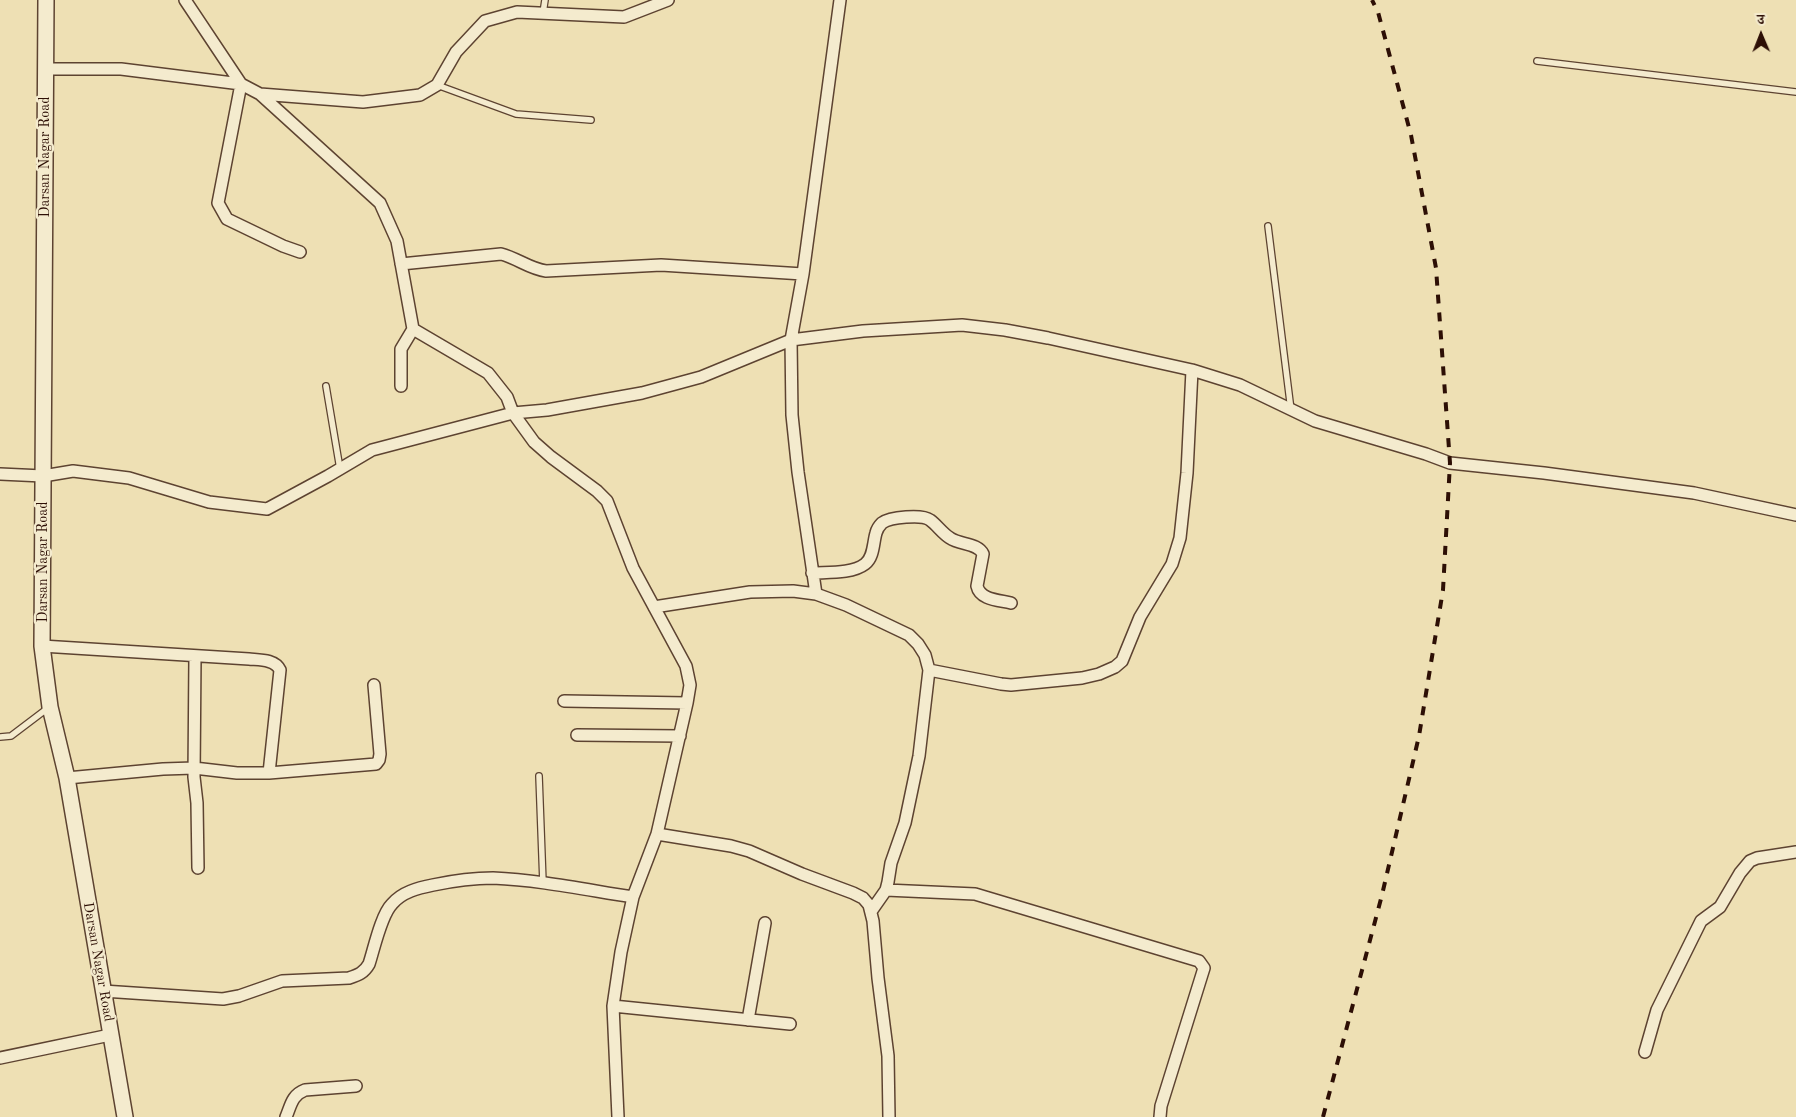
<!DOCTYPE html>
<meta charset="utf-8">
<style>
body{margin:0}
#map{position:relative;width:1796px;height:1117px;overflow:hidden;background:#eee0b4;font-family:"Old Standard TT","Noto Serif Devanagari",serif}
canvas{display:block}
.north{position:absolute;left:1736px;top:10px;width:50px;height:50px;-webkit-text-stroke:4px #f4ebce;paint-order:stroke;rotate:359deg;font-size:14px;font-weight:700;line-height:20px;text-align:center;color:#2d0f05}
.north::after{content:'';display:block;margin:auto;width:18px;height:22px;background:#2d0f05;clip-path:polygon(50% 0,100% 100%,50% 72%,0 100%)}
</style>
<div id="map">
<canvas width="1796" height="1117"></canvas>
<div class="north">उ</div>
</div>
<script>
const c = document.querySelector('canvas').getContext('2d');
c.lineJoin = 'round';
function strokePath(path, color, width, dash) { c.strokeStyle = color; c.lineWidth = width; c.lineCap = dash ? 'butt' : 'round'; c.setLineDash(dash || []); c.stroke(path); }
function write(font, color, halo, rows, align = 'center') {
  c.font = font + ' "Old Standard TT",serif'; c.lineWidth = 4.5; c.setLineDash([]); c.textBaseline = 'middle'; c.strokeStyle = halo; c.fillStyle = color; for (const [text, x, y, turn = 0] of rows) {
    c.save(); c.translate(x, y); c.rotate((+turn || 0) * Math.PI / 180); c.textAlign = isNaN(turn) ? turn : align; if (halo) c.strokeText(text, 0, 0); c.fillText(text, 0, 0); c.restore();
  }
}
const service = new Path2D(`
 M 543,13 L 545,0
 M 1537,61 L 1796,92
 M 437,85 L 516,114 L 591,120
 M 1268,226 L 1291,410
 M 326,386 L 340,469
 M 0,737 L 11,736 L 48,708
 M 539,776 L 543,883`);
const minor = new Path2D(`
 M 185,0 L 241,84 L 260,94 L 380,203 L 397,241 L 413,329 L 488,373 L 507,397 L 513,413 L 534,442 L 551,457 L 597,491 L 607,501 L 633,568 L 686,666 L 690,685 L 687,703 L 657,834 L 633,897 L 621,952 L 613,1006 L 618,1117
 M 46,69 L 121,69 L 241,84 L 218,203 L 227,219 L 283,246 L 300,252
 M 260,94 L 363,102 L 420,95 L 437,85 L 456,52 L 485,21 L 517,12 L 624,17 L 668,0
 M 401,264 L 501,254 C 517,258 530,269 546,271 L 661,265 L 803,274
 M 401,386 L 401,349 L 413,329
 M 0,474 L 43,476 L 73,471 L 129,478 L 209,502 L 267,509 L 328,476 L 372,450 L 513,413 L 547,410 L 642,393 L 701,377 L 791,340 L 863,331 L 962,325 L 1005,330 L 1048,338 L 1192,370 L 1240,385 L 1315,421 L 1426,454 L 1450,463 L 1544,473 L 1694,493 L 1796,515
 M 812,573 C 828,572 852,574 865,564 C 874,557 873,543 876,533 C 877,529 879,526 882,523 C 890,517 922,514 930,520 C 937,525 942,533 950,538 C 960,545 978,543 983,554 L 977,586 C 980,600 999,600 1011,603
 M 816,594 L 798,472 L 792,415 L 791,340 L 803,274 L 840,0
 M 654,607 L 750,592 L 793,591 L 816,594 L 846,605 L 909,635 L 918,644 L 925,655 L 929,670 L 919,756 L 905,823 L 891,863 L 888,882 L 886,890 L 872,910
 M 42,646 L 249,659 C 259,660 275,659 280,670 L 269,773
 M 195,656 L 194,777 L 197,803 L 198,868
 M 929,670 L 1001,684 L 1011,685 L 1082,678 L 1099,674 L 1115,667 L 1122,661 L 1140,617 L 1172,564 L 1180,538 L 1187,473 L 1192,370
 M 564,701 L 687,703
 M 577,735 L 680,736
 M 67,778 L 163,769 L 194,768 L 237,773 L 269,773 L 376,764 L 379,760 L 380,754 L 374,685
 M 657,834 L 731,846 L 749,851 L 802,874 L 853,893 L 863,898 L 869,905 L 873,921 L 878,978 L 888,1056 L 889,1117
 M 886,890 L 975,894 L 1199,961 L 1204,968 L 1161,1106 L 1160,1117
 M 103,991 L 223,999 L 239,996 L 282,981 L 349,978 C 358,975 364,973 369,964 C 374,949 381,915 392,904 C 402,892 418,888 433,885 C 452,881 473,878 493,878 C 540,880 587,890 633,897
 M 613,1006 L 790,1024
 M 748,1020 L 765,923
 M 1645,1052 L 1657,1010 L 1701,921 L 1720,907 L 1740,873 L 1750,861 L 1757,858 L 1796,852
 M 0,1058 L 110,1035
 M 286,1117 C 291,1105 292,1095 305,1090 L 356,1086`);
const tertiary = new Path2D(`
 M 46,0 L 42,646 L 50,707 L 67,778 L 125,1117`);
strokePath(service, '#5d4331', 8);
strokePath(minor, '#5d4331', 14);
strokePath(tertiary, '#5d4331', 18);
strokePath(service, '#f4ebce', 5.5);
strokePath(minor, '#f4ebce', 11);
strokePath(tertiary, '#f4ebce', 15);
strokePath(new Path2D(`
 M 1323,1117 L 1382,895 L 1419,736 L 1443,590 L 1450,463 L 1436,268 L 1411,135 L 1378,12 L 1372,0`), '#2d0f05', 4, [9, 9]);
write('14px', '#2d0f05', '#f4ebce', [
 ["Darsan Nagar Road",45,157,-90],
 ["Darsan Nagar Road",43,562,-90],
 ["Darsan Nagar Road",98,962,80]
]);
</script>
